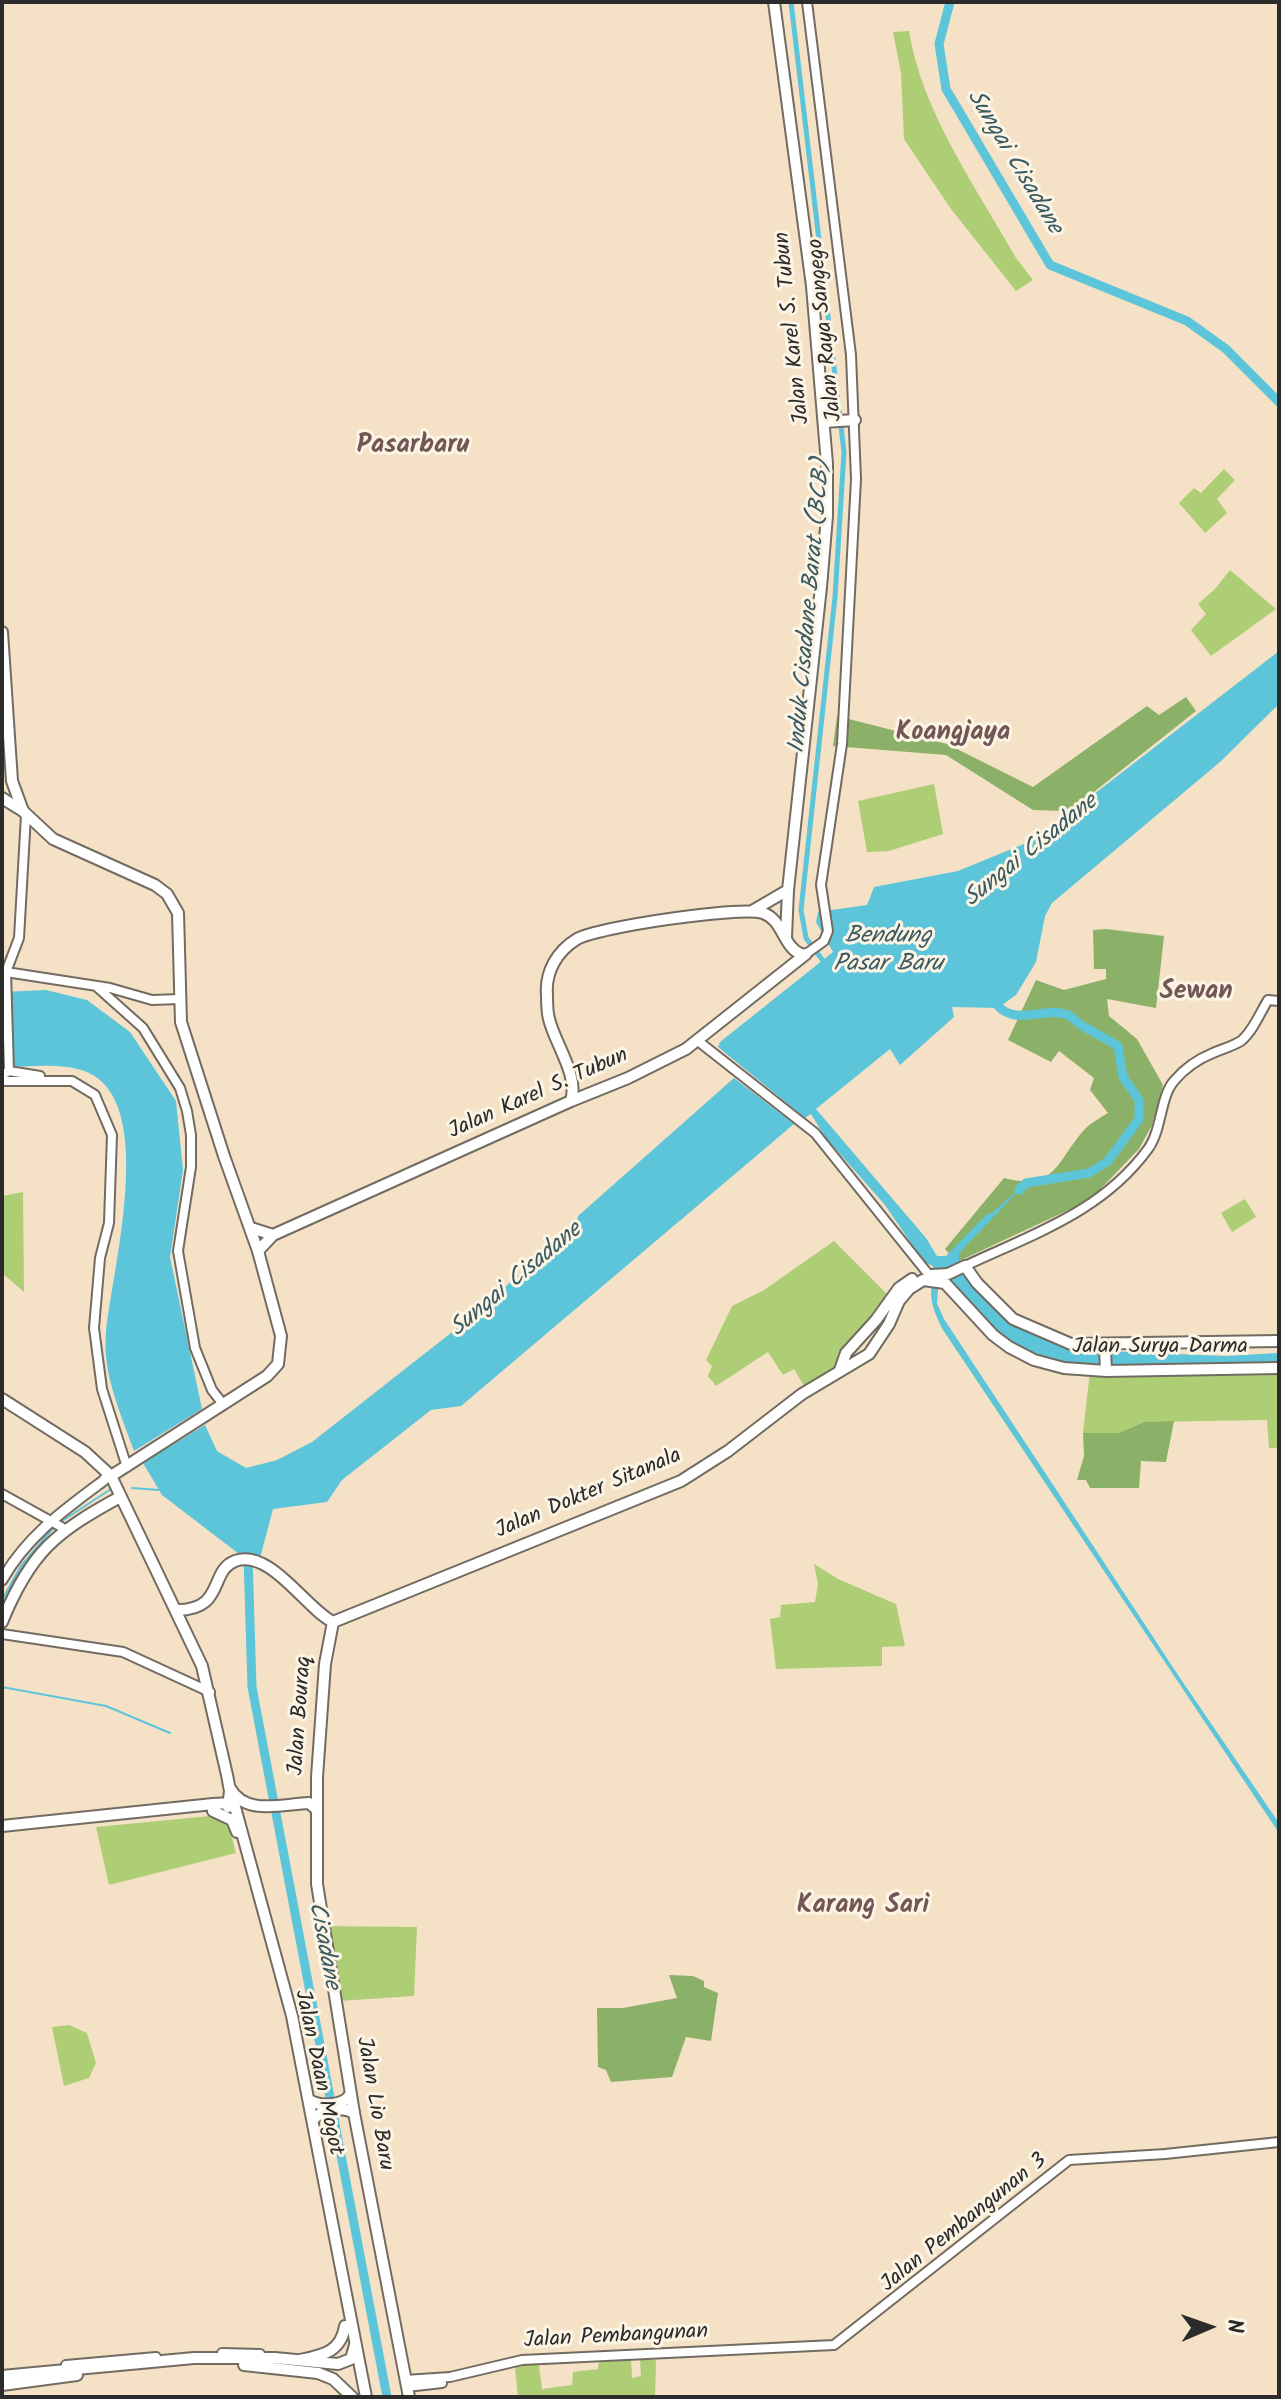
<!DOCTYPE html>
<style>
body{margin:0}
#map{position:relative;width:1281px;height:2399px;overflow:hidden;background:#f5e1c6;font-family:Kalam,sans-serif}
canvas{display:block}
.frame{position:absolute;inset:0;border:4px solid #2b2b2b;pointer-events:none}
.north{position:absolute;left:1169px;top:2287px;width:80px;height:80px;-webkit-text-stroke:6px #fcf5e5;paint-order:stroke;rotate:88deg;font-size:22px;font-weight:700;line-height:32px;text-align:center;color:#2b2b2b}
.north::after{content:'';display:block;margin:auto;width:28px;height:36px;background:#2b2b2b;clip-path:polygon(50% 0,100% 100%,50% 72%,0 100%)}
</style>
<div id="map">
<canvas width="1281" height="2399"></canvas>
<div class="frame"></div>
<div class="north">N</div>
</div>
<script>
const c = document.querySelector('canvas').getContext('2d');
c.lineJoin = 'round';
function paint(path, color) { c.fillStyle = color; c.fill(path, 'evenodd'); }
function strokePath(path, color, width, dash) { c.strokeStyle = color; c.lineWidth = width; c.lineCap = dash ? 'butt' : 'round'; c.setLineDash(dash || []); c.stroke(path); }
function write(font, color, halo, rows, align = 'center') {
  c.font = font + ' Kalam,sans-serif'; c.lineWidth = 6; c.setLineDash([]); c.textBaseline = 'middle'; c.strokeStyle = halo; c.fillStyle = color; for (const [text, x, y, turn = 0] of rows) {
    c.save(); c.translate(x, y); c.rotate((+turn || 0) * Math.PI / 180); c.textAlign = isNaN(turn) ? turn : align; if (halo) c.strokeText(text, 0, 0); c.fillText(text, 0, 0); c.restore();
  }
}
paint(new Path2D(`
 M 909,31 C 922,112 976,187 1016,258 L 1033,280 L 1016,291 L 951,209 L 904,139 L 901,73 L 893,32 Z
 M 1224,469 L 1235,480 L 1217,499 L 1227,513 L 1205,533 L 1179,503 L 1194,488 L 1201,493 Z
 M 1230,570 L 1276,609 L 1211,656 L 1191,630 L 1206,614 L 1198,604 L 1215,589 Z
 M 934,784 L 943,834 L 889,851 L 867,852 L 858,801 Z
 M 23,1192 L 24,1292 L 2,1273 L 2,1196 Z
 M 1245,1199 L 1256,1217 L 1232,1232 L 1221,1213 Z
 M 834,1241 L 891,1298 L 840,1370 L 807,1391 L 794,1369 L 783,1375 L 768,1352 L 716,1386 L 708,1376 L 712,1366 L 706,1360 L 732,1306 L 764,1290 Z
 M 1279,1364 L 1279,1448 L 1269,1448 L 1267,1420 L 1144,1422 L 1119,1433 L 1083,1433 L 1090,1371 Z
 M 814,1564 L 838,1579 L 896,1604 L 905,1646 L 882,1647 L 882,1666 L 776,1669 L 770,1619 L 780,1617 L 781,1605 L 815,1602 L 818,1584 Z
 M 210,1816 C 231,1821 231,1835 236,1853 L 109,1885 L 96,1827 Z
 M 322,1926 L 417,1927 L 414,1996 L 339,2001 Z
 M 69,2025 L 87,2033 L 96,2063 L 89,2078 L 64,2086 L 52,2027 Z
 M 538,2357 L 542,2389 L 572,2385 L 573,2372 L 598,2369 L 599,2361 L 631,2359 L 632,2378 L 641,2376 L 640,2360 L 656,2360 L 655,2397 L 518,2397 L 514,2359 Z`), '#aece76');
paint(new Path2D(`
 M 1186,697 L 1196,711 L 1080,803 L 1064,811 L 1033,810 L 946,755 L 833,746 L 837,716 L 947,744 L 1033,787 L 1147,706 L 1159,715 Z
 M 1106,929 L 1164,936 L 1156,1008 L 1107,999 L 1109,1016 L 1137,1039 L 1163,1085 L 1152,1125 L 1139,1149 L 1090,1200 L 957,1262 L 945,1249 L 1004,1178 C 1059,1192 1057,1157 1087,1127 C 1093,1122 1101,1117 1108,1113 L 1090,1090 L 1094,1078 L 1059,1051 L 1051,1062 L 1008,1040 L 1036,980 L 1064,990 L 1106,979 L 1106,969 L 1094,969 L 1093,930 Z
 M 1174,1421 L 1166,1462 L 1141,1461 L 1139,1488 L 1090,1488 L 1086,1480 L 1077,1480 L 1084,1456 L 1083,1433 L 1119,1433 L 1144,1422 Z
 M 669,1975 L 693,1976 L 704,1981 L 704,1987 L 718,1993 L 711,2041 L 686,2037 L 672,2077 L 611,2082 L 606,2070 L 598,2067 L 597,2008 L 623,2008 L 677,1998 Z`), '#8ab167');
paint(new Path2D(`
 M 1279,651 L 1279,704 L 1220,762 L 1052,903 L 1045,916 L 1036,962 L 1016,995 L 998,1008 L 952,1007 L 954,1017 L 900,1065 L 890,1049 L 816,1109 L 926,1238 L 937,1256 L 946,1256 L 987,1214 L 992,1213 L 1026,1183 L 959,1253 L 959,1265 L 965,1275 L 1004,1316 L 1040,1338 L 1084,1350 L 1225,1356 L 1279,1353 L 1279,1364 L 1089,1367 L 1030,1355 L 989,1329 L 939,1278 L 937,1303 L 944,1319 L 1180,1678 L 1279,1823 L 1279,1833 L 943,1330 C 929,1302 930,1297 933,1266 L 926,1263 L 919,1255 L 885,1205 L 825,1137 L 811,1114 L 805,1118 L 718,1047 L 720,1042 L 833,952 L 816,922 L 818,912 L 867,905 L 874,887 L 958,871 L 1036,839 Z
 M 46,990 L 87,1000 L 130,1032 L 176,1101 L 183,1170 L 170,1257 L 202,1409 L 134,1451 C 121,1414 102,1373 106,1333 C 111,1274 159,1102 87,1072 C 62,1062 29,1067 2,1067 L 2,992 Z
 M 734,1078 L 794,1124 L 461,1406 L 431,1410 L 342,1480 L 327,1502 L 273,1509 L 260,1558 L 239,1554 L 162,1495 L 143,1463 L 205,1425 L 217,1451 L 246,1468 L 277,1460 L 312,1442 L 470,1318 L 577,1223 L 578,1216 Z`), '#5dc5da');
strokePath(new Path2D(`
 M 132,1488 L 159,1490
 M 59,1523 L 111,1489
 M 2,1600 L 21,1566 L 54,1527
 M 2,1687 L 106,1706 L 170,1733`), '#5dc5da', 2);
strokePath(new Path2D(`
 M 791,2 L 844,452 L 835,597 L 801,910 L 806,938 L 827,966`), '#5dc5da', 5);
strokePath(new Path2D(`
 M 950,2 L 939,44 L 946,89 L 1050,265 L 1187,321 L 1226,349 L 1279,402
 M 992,998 C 1011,1031 1042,1005 1068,1015 C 1074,1018 1078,1024 1084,1027 C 1096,1033 1106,1039 1118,1046 L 1123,1077 L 1139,1100 L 1139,1119 L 1108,1161 L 1089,1173 L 1026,1183 L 1019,1190
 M 248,1556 L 252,1687 L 387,2397`), '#5dc5da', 9);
const tertiary = new Path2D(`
 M 806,954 L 824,941 L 828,931 L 821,885 L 842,744 L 856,479 L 851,355 L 807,2
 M 6,972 L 110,988 L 152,1000 L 180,999
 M 96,986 L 143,1028 L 180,1088 L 187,1111 L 191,1135 L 191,1167 L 178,1251 L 195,1348 L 212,1390 L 223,1404
 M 698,1041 L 815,1133 L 929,1275
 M 9,1071 L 6,972 L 19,938 L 26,815
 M 2,1075 L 9,1071 L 40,1076
 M 2,1081 L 72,1081 L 95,1095 L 112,1135 L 109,1223 L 100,1258 L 94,1328 L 102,1389 L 127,1467
 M 965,1266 C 1033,1234 1102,1212 1148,1149 C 1162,1130 1160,1097 1174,1081 C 1184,1069 1198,1059 1213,1053 C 1222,1049 1233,1046 1241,1041 C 1253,1031 1260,1013 1268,1000 L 1279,1001
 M 2,1494 L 65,1529
 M 2,1634 L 123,1652 L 210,1692
 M 222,2353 L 260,2354
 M 66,2365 L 156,2357
 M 405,2380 L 450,2377 L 522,2360 L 834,2345 L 1069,2160 L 1165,2154 L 1279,2142
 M 407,2387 L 442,2383`);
const secondary = new Path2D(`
 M 2,973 L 6,972
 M 2,1580 C 27,1536 64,1510 103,1481 L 109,1474`);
const primary = new Path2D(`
 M 774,2 L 812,286 L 827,464 L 827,516 L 821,587 L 788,890 L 786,937
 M 824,422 L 855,420
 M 2,632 L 12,781 L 23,811
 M 752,911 L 788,890
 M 571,1101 C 579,1075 555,1044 549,1019 C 547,1012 547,1003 547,995 C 545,972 557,951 577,939 C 598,927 740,906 763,913 C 784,920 783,950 804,955
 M 251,1228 L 273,1235
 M 258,1251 L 273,1235 L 571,1101 L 628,1078 L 686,1049 L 806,954
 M 932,1275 L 948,1274 L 965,1266 L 977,1283 L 1013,1319 L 1071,1344 L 1279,1341
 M 1105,1349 L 1106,1371
 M 840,1370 L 846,1353 L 876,1320 L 899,1288 L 912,1279
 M 177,1610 C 225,1610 209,1571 235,1561 C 270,1548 306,1609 333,1622
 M 333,1622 L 681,1481 L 728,1451 L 802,1394 L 869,1354 L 889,1324 L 899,1301 L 909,1289 L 923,1280 L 945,1283 L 993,1335 L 1009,1347 L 1034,1360 L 1064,1368 L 1106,1371 L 1279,1368
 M 333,1622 L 325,1664 L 317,1777 L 317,1884 L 354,2113 L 409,2397
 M 244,2365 L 318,2373
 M 2,2376 L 194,2358 L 275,2358 L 338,2364 L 351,2359 L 355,2345
 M 2,2385 L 77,2375`);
const trunk = new Path2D(`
 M 2,798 L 23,811 L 53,839 L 155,885 L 167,894 L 178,913 L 181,1022 L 224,1156 L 258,1251 L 281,1336 L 278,1364 L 267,1376 L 111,1476
 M 2,1399 L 85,1452 L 111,1476 L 202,1666 L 227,1775 L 230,1791 L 228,1807
 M 2,1622 C 31,1551 56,1532 120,1497
 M 230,1788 C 245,1816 282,1804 309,1803 L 317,1810
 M 213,1811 L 232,1820 L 237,1832
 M 2,1826 L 213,1804 L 230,1803 L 235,1807 L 292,2016 L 366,2397
 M 309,2100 C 320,2107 343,2106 350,2095
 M 313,2120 C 321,2109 343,2106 354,2113
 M 300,2360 C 323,2355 341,2352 345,2326
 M 318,2373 L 333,2379 L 352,2397`);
strokePath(tertiary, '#726b61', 12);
strokePath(secondary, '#726b61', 13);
strokePath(primary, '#726b61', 14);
strokePath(trunk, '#726b61', 14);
strokePath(tertiary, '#fff', 8);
strokePath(secondary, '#fff', 9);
strokePath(primary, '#fff', 10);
strokePath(trunk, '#fff', 10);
write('22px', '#2b2b2b', '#fcf5e5', [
 ["Jalan Karel S. Tubun",794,328,-96],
 ["Jalan Raya Sangego",827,330,-96],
 ["Jalan Karel S. Tubun",539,1095,-24],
 ["Jalan Surya Darma",1160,1348],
 ["Jalan Dokter Sitanala",589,1495,-23],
 ["Jalan Bouraq",302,1716,-86],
 ["Jalan Daan Mogot",317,2073,78],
 ["Jalan Lio Baru",373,2104,80],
 ["Jalan Pembangunan 3",965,2224,-39],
 ["Jalan Pembangunan",616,2338,-3]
]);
write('italic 24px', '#3a5960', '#fcf5e5', [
 ["Sungai Cisadane",1013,163,59],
 ["Induk Cisadane Barat (BCB)",812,606,-85],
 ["Sungai Cisadane",1032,852,-39],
 ["Bendung",888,938],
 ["Pasar Baru",888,966],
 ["Sungai Cisadane",517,1281,-40],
 ["Cisadane",322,1946,79]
]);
write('bold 26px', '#725756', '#fcf5e5', [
 ["Pasarbaru",413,448],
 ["Koangjaya",953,735],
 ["Sewan",1196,994],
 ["Karang Sari",863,1908]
]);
</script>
